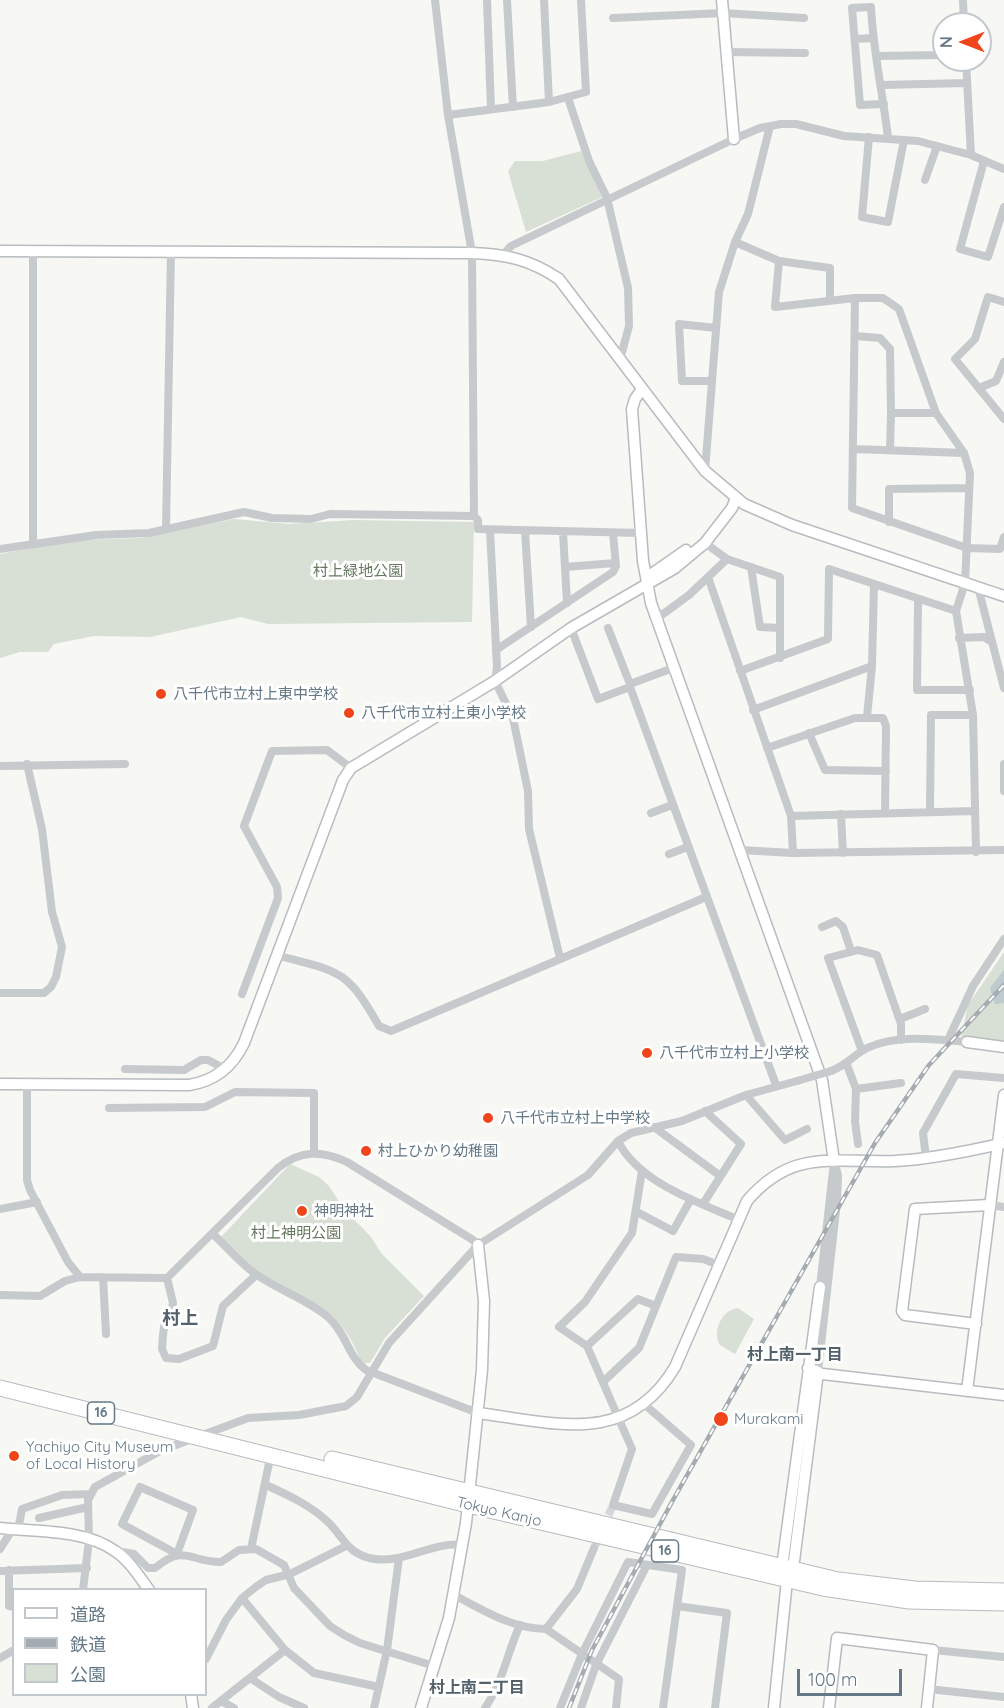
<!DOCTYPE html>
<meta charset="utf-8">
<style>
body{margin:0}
#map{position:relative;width:1004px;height:1708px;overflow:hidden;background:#f7f7f3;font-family:Quicksand,"Noto Sans JP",sans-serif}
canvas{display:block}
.legend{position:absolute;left:12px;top:1588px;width:195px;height:108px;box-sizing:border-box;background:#fff;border:2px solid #c1c9cf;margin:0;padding:8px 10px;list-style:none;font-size:18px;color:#647887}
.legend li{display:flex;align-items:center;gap:12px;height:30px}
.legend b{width:30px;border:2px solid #c1c9cf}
.north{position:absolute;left:932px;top:12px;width:60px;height:60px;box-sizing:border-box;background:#fff;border:2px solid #c1c9cf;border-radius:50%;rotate:270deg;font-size:16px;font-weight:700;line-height:24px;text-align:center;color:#647887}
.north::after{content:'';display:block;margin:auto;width:21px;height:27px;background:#f0451a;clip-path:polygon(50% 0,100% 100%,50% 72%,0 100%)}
.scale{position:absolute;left:797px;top:1669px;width:105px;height:27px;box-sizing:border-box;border:3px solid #647887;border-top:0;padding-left:8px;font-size:18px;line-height:21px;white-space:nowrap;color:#647887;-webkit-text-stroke:4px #fff;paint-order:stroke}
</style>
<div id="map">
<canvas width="1004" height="1708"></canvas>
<ul class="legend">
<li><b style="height:8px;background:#fff"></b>道路</li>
<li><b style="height:8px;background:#a4abb1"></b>鉄道</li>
<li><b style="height:16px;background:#d8dfd4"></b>公園</li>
</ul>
<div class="north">N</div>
<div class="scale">100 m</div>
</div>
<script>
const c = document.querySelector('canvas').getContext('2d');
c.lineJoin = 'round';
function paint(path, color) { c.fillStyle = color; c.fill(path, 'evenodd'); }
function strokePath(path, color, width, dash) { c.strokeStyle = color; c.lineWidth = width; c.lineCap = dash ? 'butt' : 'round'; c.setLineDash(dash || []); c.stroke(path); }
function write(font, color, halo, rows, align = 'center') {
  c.font = font + ' Quicksand,"Noto Sans JP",sans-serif'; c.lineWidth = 6; c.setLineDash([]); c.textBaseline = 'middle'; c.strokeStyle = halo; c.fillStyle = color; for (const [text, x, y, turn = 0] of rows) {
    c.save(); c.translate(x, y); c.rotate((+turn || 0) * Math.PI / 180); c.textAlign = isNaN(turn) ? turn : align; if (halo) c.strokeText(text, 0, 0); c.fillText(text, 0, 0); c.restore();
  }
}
paint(new Path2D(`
 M 581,151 L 602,197 L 526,232 L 508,171 L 515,161 L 543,161 Z
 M 234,519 L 289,524 L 353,520 L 474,522 L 472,622 L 268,624 L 241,617 L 150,637 L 94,636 L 54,644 L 48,652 L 20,652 L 0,658 L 0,554 L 75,540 L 141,538 Z
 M 1004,952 L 1004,1043 L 961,1037 L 968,1005 Z
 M 290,1164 L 319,1177 L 329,1186 L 343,1208 L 371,1237 L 381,1253 L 424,1296 L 385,1338 L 370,1363 L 362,1363 C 337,1302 316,1308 266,1277 C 250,1266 235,1250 221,1237 Z
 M 738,1308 L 754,1319 L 735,1354 L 720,1345 C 712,1332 721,1310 738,1308 Z`), '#d8dfd4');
paint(new Path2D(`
 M 1004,970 L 1004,1003 L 995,1004 L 990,988 Z`), '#bdcace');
strokePath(new Path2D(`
 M 594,1548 L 613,1505`), '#d2d7d8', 8, [8, 4]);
const secondary = new Path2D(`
 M 722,0 L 734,139
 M 0,251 L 472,253 C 506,254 531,260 559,279 L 705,471 L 744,504 L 792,525 L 1004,596
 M 642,389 L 635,399 L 632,409 L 643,561 L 651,603 L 822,1080 L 834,1161
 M 646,583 L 653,573 L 686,550
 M 967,1042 L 1004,1047
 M 0,1084 L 189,1085 C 215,1081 233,1066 244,1043 L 343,780 L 351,768 L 495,681 L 571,628 L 675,568 L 705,543 L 732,508 L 736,498
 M 976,1324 L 905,1315 L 902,1311 L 915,1209 L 989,1205
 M 814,1373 L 1004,1395
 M 967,1391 L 1004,1095
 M 478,1413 C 556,1423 627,1447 675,1367 L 747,1201 C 792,1148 833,1163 895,1161 C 931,1159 969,1151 1004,1143
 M 0,1528 C 35,1532 85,1529 115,1551 C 129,1560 139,1576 149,1590
 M 784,1571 L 782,1567 L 820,1287
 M 191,1694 L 193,1708
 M 421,1708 L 449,1618 L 466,1523 L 482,1370 L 484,1301 L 478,1245
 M 774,1708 L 787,1580 L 793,1569 L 818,1372 L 808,1368
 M 829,1708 L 837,1638 L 933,1650 L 927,1708`);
const highway = new Path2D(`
 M 0,1388 L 468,1505 L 823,1588 L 909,1601 L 1004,1603
 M 332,1459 L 838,1580 L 915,1589 L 1004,1591`);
strokePath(secondary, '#b6bcc0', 13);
strokePath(highway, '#b8bcbf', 17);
strokePath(new Path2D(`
 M 435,0 L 448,115 L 472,253 L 474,516 L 478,520 L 478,529 L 640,533
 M 487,0 L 491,109
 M 507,0 L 513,107
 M 544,0 L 549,102
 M 963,0 L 964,24
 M 613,18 L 723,13 L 804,18
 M 855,39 L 873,38
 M 725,52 L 805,53
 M 876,56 L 944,55
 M 966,60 L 971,155
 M 881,85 L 967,83
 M 568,98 L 589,161 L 607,198 L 628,288 L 629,326 L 620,360
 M 884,104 L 860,105 L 852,8 L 871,7 C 873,51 883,94 888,138
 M 448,115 L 549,102 L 586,92 L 581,0
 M 869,137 L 862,217 L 888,222 L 904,140
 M 984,161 L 960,249 L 988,257 L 1004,207
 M 925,180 L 937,146
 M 735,242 L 779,261 L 830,268 L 830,300
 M 33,251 L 33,544
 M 504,254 L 511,246 L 734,139 L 760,128 L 781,124 L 796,124 L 844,136 L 918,141 L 971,155 L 1004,169
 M 779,261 L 775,307 L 855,298 L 883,298 L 899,309 L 936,413 L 964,453 L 970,473 L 965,583 L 956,611 L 973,715 L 976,852
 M 855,298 L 852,508 L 967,548 L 1000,549 L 1004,537
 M 1004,302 L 988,297 L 975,339 L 955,359 L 1004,419
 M 855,336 L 880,338 L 890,349 L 891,413 L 936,413
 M 712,381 L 682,381 L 679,324 L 716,328
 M 979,388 L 996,381 L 1004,362
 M 853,449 L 964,453
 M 890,450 L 891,413
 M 705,471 L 719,292 L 735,242 L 748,214 L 770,126
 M 889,522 L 889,489 L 969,488
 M 166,529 L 171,251
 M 490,530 L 497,667 L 495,681 L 513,718 L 528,791 L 529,829 L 560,958
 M 525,531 L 531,627
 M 563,532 L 567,603
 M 705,543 L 727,559 L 780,577 L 780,658
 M 0,549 L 96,535 L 149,533 L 244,512 L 272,518 L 311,519 L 330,514 L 474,516
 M 565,567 L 615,563
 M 751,567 L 760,627 L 780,628
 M 708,577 L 791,816 L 793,853
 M 978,587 L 1004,688
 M 918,599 L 917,690 L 970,690
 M 655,620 L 689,595 L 727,559
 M 571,628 L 598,699 L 630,687 L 776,1085
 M 608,628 L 630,684 L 673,668
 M 959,638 L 984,637 L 992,642
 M 496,650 L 613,572 L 616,566 L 613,533
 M 740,671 L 828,639 L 829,569 L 956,611
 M 753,710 L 872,666
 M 867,717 L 872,666 L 874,584
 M 809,733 L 825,770 L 886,771
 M 767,748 L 855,718 L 883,718 L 886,726 L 885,812
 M 1004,764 L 1004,791
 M 0,766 L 125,764
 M 930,812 L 931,715 L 973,715
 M 651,813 L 672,805
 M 841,814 L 843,853
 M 791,816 L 975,811
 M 740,850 L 793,853 L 1004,850
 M 669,854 L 688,847
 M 822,927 L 836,921 L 843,927 L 851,951
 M 276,955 C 338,972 346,967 379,1026 L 391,1031 L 706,897
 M 0,993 L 44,993 L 51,987 L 56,977 L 62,947 L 52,912 L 42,829 L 27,764
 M 242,994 L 278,898 L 277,887 L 244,826 L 272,751 L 327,750 L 351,768
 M 900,1019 L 925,1009
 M 948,1040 L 973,986 L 1004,939
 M 862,1051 L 828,958 L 858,950 L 877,955 L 901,1024 L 901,1040
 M 847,1065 L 856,1089 L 855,1121 L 858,1144
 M 125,1069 L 184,1070 L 201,1060 L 208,1060 L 225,1069
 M 831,1071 C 849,1064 853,1055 867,1048 C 896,1034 936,1039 967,1042
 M 27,1084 L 27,1180 L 30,1190 L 68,1262 L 80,1277
 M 856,1089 L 901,1083
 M 746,1095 L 785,1140 L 807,1129
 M 109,1108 L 205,1107 L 235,1092 L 314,1093 L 314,1153
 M 654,1127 L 719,1175
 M 618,1141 C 638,1182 697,1202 737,1219
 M 926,1158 L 923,1133 L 956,1074 L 1004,1078
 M 642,1171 L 632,1233 L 585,1302 L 559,1327 L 587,1346 L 632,1449 L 613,1505 L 652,1514 L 691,1445 L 644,1404
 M 703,1204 L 741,1144 L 705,1111
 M 989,1205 L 1004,1207
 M 0,1209 L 37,1202
 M 637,1212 L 673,1231 L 691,1199
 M 213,1234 C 227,1247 241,1264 257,1275 C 280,1291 307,1299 328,1317 C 347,1334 348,1357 366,1370 L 478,1413
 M 103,1277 L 106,1334
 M 167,1278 L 173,1303 L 171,1313 L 165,1320 L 163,1335 L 162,1349 L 166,1358 L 179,1359 L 213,1346 L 223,1306 L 256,1275
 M 820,1287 L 834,1162
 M 0,1295 L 40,1296 L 65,1281 L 80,1277 L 167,1278 L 278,1168 C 300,1150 322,1150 347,1162 L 473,1240 L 478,1245
 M 587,1346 L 638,1299 L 656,1306
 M 818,1372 L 837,1202 L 838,1175 L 834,1161
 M 604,1381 L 639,1348 L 676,1257 L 703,1259 L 719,1265
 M 266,1485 C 288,1495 312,1506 329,1523 C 343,1537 347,1552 369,1558 C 402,1566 431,1541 463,1545
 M 140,1487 L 193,1510 L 177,1554 L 122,1524 Z
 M 39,1518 L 88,1507
 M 18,1530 L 22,1509 L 62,1495 L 91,1494
 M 0,1549 L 12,1530
 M 251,1549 L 271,1454
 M 116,1551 L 134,1554 L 148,1568 L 155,1568 C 186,1543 188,1562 221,1562 L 239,1550 L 256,1549 L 284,1565 L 294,1588 L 330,1626 L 344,1635 L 360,1643 L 434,1666
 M 9,1570 L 9,1606 L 14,1607
 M 0,1571 L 87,1568
 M 83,1590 L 89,1540 L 88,1500 L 95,1487 L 160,1451 L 248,1418 L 299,1415 L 346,1406 L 357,1397 L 389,1343 L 478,1245 L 588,1175 L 618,1141 L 631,1133 L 682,1121 L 746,1095 L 797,1081
 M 454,1595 C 483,1610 513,1629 546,1629 L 619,1679 L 616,1708
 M 242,1598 L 285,1650 L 314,1673 L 379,1687
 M 677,1606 L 727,1613 L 715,1708
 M 546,1629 L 577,1589 L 594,1548
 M 933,1650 L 1004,1657
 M 0,1658 L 14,1650
 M 206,1659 L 226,1620 L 242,1598 L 257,1586 L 266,1580 L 290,1574 L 346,1546
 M 250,1678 L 279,1697 L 304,1708
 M 928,1689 L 1004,1697
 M 221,1701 L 234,1708
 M 212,1708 L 285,1650
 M 374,1708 L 387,1650 L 399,1558
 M 485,1708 C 503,1682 507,1653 520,1625
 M 560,1708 L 582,1654 L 628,1562 L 682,1570 L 663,1708
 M 581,1708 L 596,1665 L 647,1565`), '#c6cacd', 8);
strokePath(secondary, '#fff', 10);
strokePath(highway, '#fff', 15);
const rail = new Path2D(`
 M 569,1708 L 592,1650 L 673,1500 L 875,1143 L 929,1065 L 1004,985`);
strokePath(rail, '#a4abb1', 4.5);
strokePath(rail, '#fff', 2, [7]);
strokePath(new Path2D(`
 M 797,1081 L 831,1071`), '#c6cacd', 8);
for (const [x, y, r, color] of [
 [161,694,6,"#f0451a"],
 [349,713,6,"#f0451a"],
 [647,1053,6,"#f0451a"],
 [488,1118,6,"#f0451a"],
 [366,1151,6,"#f0451a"],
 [302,1211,6,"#f0451a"],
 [721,1419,8,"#f0451a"],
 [14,1456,6,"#f0451a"]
]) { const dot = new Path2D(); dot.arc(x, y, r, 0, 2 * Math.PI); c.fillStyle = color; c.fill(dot); strokePath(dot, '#fff', 2); }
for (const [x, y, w] of [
 [101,1413,27],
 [665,1551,27]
]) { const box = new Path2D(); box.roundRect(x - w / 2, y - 11, w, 22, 4.5); c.fillStyle = '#fff'; c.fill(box); strokePath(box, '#647887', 1.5); }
write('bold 14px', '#647887', null, [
 ["16",101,1413],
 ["16",665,1551]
]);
write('15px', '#65795f', '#fff', [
 ["村上緑地公園",358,571],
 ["村上神明公園",296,1233]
]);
write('15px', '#647887', '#fff', [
 ["八千代市立村上東中学校",173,694],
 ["八千代市立村上東小学校",361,713],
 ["八千代市立村上小学校",659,1053],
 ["八千代市立村上中学校",500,1118],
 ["村上ひかり幼稚園",378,1151],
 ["神明神社",314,1211],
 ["Murakami",734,1419],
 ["Yachiyo City Museum",26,1447],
 ["of Local History",26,1464]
], 'left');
write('15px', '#647887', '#fff', [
 ["Tokyo Kanjo",499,1512,13]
]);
write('bold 16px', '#52616b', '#fff', [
 ["村上南一丁目",795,1355],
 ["村上南二丁目",477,1688]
]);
write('bold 18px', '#52616b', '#fff', [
 ["村上",180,1319]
]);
</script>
